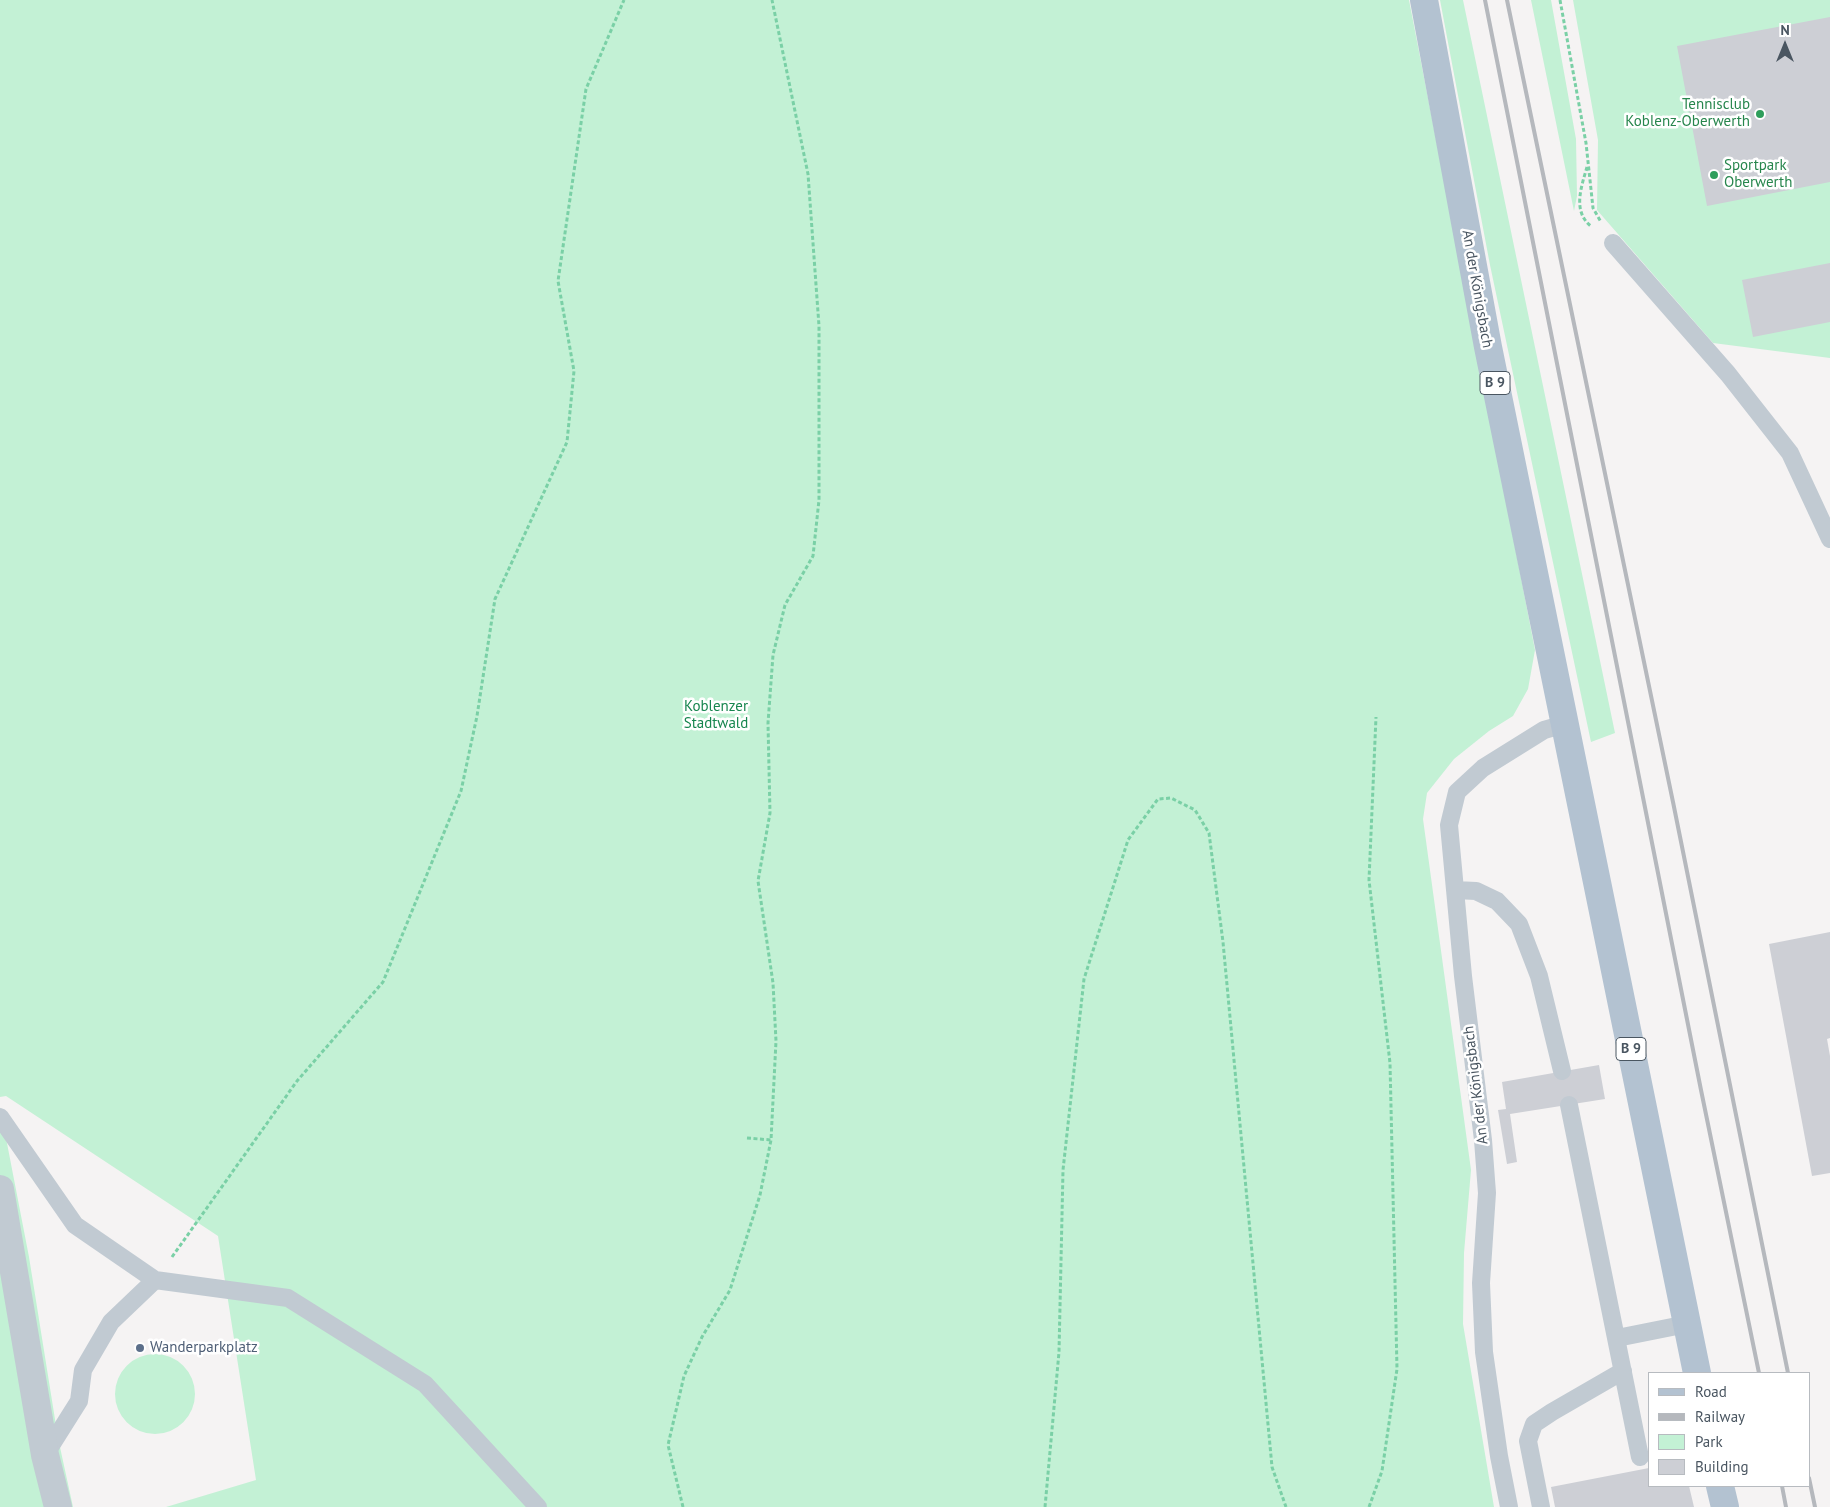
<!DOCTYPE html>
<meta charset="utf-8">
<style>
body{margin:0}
#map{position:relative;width:1830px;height:1507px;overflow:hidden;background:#f5f3f3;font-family:"PT Sans",sans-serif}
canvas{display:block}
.legend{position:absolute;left:1648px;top:1372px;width:162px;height:115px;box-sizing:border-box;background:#fff;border:1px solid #b7bbc0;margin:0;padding:6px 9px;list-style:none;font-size:15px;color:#4a5661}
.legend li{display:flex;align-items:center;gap:10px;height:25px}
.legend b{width:25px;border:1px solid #b7bbc0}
.north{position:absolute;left:1760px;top:20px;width:50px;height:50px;-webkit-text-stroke:4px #fff;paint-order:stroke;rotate:0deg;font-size:14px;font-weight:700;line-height:20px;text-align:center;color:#4a5661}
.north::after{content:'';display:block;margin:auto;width:18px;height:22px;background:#4a5661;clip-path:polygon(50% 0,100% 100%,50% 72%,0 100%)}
</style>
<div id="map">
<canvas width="1830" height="1507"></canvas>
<ul class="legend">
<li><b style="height:6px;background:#b3c2d1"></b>Road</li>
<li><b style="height:6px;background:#b5b8bd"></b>Railway</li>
<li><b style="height:14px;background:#c3f1d5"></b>Park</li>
<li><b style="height:14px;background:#cdcfd5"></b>Building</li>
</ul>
<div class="north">N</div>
</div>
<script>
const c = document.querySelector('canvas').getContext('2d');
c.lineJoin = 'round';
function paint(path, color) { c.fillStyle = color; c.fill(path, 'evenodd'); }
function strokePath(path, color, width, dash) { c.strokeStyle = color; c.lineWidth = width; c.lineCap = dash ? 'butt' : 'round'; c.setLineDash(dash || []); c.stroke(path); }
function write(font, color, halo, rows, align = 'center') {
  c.font = font + ' "PT Sans",sans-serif'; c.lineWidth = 5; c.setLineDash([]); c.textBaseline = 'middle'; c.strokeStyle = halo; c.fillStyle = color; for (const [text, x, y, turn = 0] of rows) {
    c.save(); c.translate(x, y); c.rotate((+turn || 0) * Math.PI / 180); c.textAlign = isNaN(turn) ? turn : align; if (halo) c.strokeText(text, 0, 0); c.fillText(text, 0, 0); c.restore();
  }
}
paint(new Path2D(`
 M 0,0 L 1409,0 L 1535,650 L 1528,689 L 1513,716 L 1489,731 L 1454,759 L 1427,793 L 1423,819 L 1471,1170 L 1464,1253 L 1463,1324 L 1494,1507 L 166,1507 L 256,1480 L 218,1236 L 6,1096 L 0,1097 Z
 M 1440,0 L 1463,0 L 1615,733 L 1591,742 L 1490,265 Z
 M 1531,0 L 1551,0 L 1576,139 L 1577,196 L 1574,211 Z
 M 1573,0 L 1830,0 L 1830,358 L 1713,343 L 1597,210 L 1598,140 Z
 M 0,1107 L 29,1257 L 58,1438 L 73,1507 L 0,1507 Z
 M115 1394a40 40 0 1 1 80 0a40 40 0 1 1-80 0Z`), '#c3f1d5');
paint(new Path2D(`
 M 1830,17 L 1830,182 L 1707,206 L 1677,46 Z
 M 1830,263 L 1830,322 L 1753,337 L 1742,280 Z
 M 1830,932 L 1830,1038 L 1827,1039 L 1830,1056 L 1830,1173 L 1812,1176 L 1769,944 Z
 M 1599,1065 L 1605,1099 L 1510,1114 L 1517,1162 L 1507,1164 L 1498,1110 L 1506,1109 L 1502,1082 Z
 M 1649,1468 L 1649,1486 L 1689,1486 L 1694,1507 L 1555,1507 L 1551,1487 Z`), '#cdcfd5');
strokePath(new Path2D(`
 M 1560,0 L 1586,143 L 1593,208 L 1601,222
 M 1587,167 C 1581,188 1572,212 1592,227
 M 747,1138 L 771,1140
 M 172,1257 L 297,1081 L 383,982 L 461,791 L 477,716 L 495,599 L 567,442 L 574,371 L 558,281 L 586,89 L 624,0
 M 683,1507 L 668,1445 L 684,1376 L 702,1337 L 730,1290 L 760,1195 L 771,1140 L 776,1041 L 773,983 L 758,881 L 770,813 L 768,723 L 773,655 L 785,605 L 813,556 L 819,500 L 819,326 L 808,174 L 772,0
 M 1045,1507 L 1059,1352 L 1063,1170 L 1084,979 L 1128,840 L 1158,799 L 1171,798 L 1195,810 L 1209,833 L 1223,942 L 1272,1467 L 1286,1507
 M 1369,1507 L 1382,1471 L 1397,1369 L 1390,1063 L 1369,880 L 1376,717`), '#7ad0a6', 3, [4, 2.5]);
strokePath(new Path2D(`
 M 1613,243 L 1728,374 L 1790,453 L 1830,539
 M 1455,890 L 1476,891 L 1497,901 L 1519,924 L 1539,976 L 1562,1071
 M 1569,1105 L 1640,1457
 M 0,1117 L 75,1225 L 155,1280 L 288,1298 L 425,1384 L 538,1507
 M 1617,1338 L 1687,1324
 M 45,1455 L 79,1401 L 83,1370 L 111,1322 L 155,1280
 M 1509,1507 L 1499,1456 L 1484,1352 L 1481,1283 L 1487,1193 L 1483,1140 L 1463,976 L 1449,825 L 1457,792 L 1483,768 L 1544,730 L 1565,724
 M 1541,1507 L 1528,1441 L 1534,1424 L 1552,1412 L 1623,1371`), '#c1cad2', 18);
strokePath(new Path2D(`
 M 0,1189 L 45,1455 L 58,1507`), '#c1cad2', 28);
strokePath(new Path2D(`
 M 1424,0 L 1488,347 L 1697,1373
 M 1720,1486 L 1725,1507`), '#b3c2d1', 28);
strokePath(new Path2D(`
 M 1485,0 L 1701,1090 L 1759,1373
 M 1507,0 L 1673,802 L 1788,1373
 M 1809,1478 L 1815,1507
 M 1782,1486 L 1786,1507`), '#b5b8bd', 4);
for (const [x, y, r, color] of [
 [1760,114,5,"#2e9e5b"],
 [1714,175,5,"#2e9e5b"],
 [140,1348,5,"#5c6f8a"]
]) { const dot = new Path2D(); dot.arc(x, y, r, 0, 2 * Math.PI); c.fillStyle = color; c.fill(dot); strokePath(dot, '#fff', 2); }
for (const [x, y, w] of [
 [1495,383,30],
 [1631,1049,30]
]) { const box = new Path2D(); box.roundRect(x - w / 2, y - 11.5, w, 23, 4); c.fillStyle = '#fff'; c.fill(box); strokePath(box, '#4a5661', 1); }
write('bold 14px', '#4a5661', null, [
 ["B 9",1495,383],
 ["B 9",1631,1049]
]);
write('15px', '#27864d', '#fff', [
 ["Tennisclub",1750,105],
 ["Koblenz-Oberwerth",1750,122],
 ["Sportpark",1724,166,"left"],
 ["Oberwerth",1724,183,"left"]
], 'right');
write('15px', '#4a5661', '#fff', [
 ["An der Königsbach",1477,289,80],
 ["An der Königsbach",1476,1085,-97]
]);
write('15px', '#17864f', '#fff', [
 ["Koblenzer",716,707],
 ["Stadtwald",716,724]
]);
write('15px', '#4e5e75', '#fff', [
 ["Wanderparkplatz",150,1348]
], 'left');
</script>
